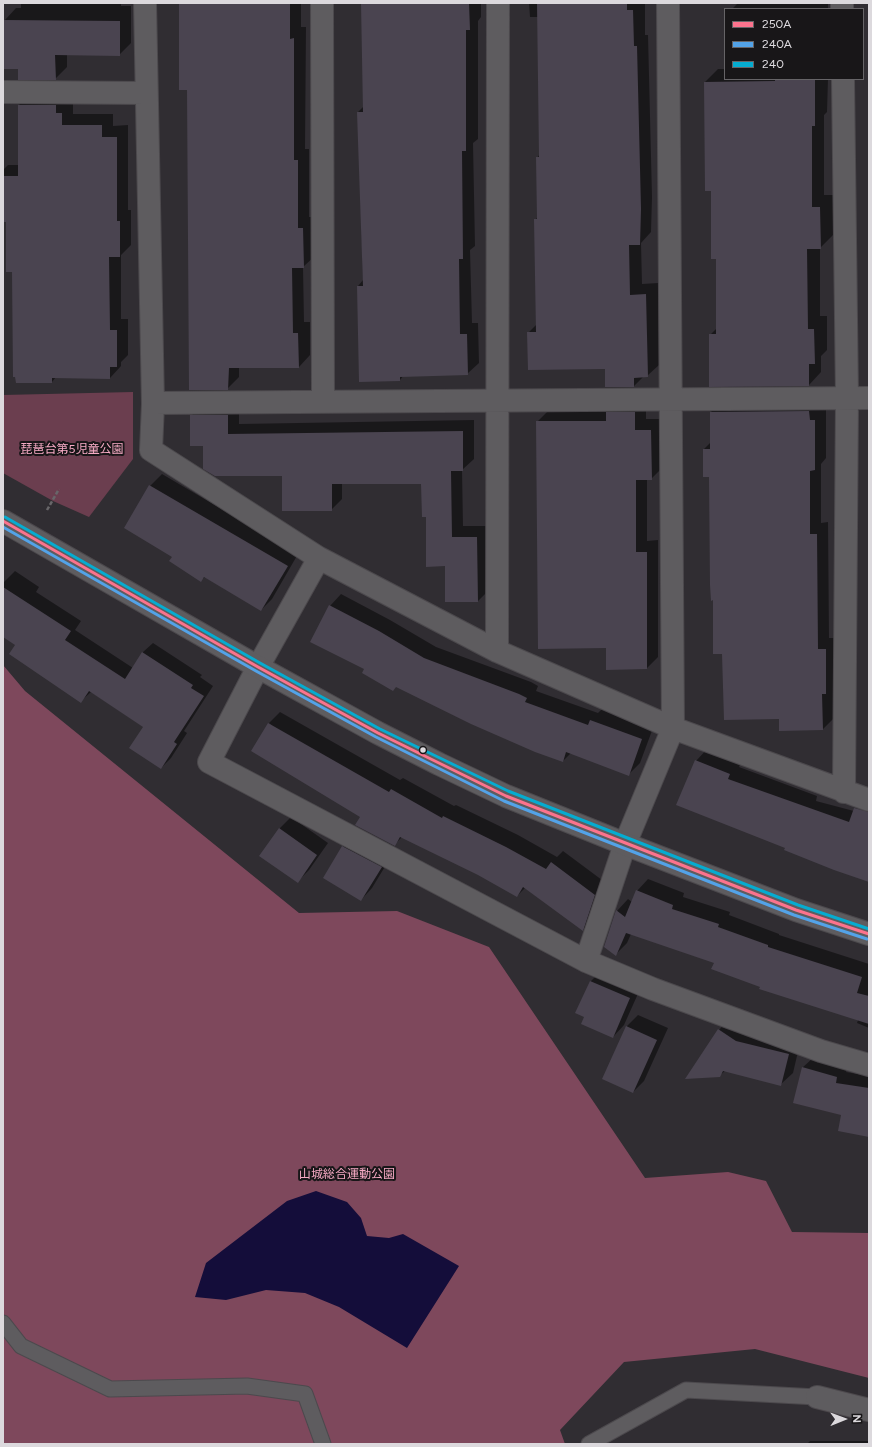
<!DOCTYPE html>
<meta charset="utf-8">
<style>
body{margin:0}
#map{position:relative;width:872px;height:1447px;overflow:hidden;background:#302d32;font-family:Figtree,sans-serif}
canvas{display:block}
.frame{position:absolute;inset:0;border:4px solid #dcd9dd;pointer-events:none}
.legend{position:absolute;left:724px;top:8px;width:140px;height:72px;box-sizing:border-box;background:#181618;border:1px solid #666467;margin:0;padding:5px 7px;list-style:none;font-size:12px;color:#dcd9dd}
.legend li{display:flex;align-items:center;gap:8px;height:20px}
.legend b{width:20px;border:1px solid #666467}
.north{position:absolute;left:824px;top:1399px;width:40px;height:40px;-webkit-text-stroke:3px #181618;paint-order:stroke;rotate:89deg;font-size:11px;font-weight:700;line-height:16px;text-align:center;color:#dcd9dd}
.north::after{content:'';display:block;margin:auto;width:14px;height:18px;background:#dcd9dd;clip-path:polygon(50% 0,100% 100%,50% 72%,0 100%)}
</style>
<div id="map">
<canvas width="872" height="1447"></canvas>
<div class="frame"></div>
<ul class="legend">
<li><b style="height:5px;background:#fc738d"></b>250A</li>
<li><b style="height:5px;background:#53a3e8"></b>240A</li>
<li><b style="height:5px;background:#06acd0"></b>240</li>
</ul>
<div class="north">N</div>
</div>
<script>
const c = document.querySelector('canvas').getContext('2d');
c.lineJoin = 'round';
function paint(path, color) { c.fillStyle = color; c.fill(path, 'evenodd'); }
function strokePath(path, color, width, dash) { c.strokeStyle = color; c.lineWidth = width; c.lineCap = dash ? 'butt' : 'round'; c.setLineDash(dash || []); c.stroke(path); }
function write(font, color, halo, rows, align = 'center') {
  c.font = font + ' Figtree,"Noto Sans JP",sans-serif'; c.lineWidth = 4; c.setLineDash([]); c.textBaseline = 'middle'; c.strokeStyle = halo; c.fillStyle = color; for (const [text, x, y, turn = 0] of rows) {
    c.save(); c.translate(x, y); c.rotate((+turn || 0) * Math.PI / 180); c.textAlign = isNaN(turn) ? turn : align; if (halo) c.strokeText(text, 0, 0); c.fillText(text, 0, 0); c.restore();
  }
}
paint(new Path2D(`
 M 133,392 L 133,459 L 89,517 L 53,501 L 3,473 L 3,395 Z`), '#6b3e4f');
paint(new Path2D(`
 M 3,665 L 25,691 L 299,913 L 397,911 L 489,947 L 645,1178 L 728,1172 L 766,1181 L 792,1232 L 869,1233 L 869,1378 L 755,1349 L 624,1362 L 560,1430 L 565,1444 L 3,1444 Z`), '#7e485c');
paint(new Path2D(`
 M 316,1191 L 347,1202 L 361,1218 L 367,1236 L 389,1238 L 403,1234 L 459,1266 L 407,1348 L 339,1307 L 305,1293 L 266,1290 L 226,1300 L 195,1297 L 206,1263 L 287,1201 Z`), '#140d3a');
paint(new Path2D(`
 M 21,3 L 121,3 L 121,6 L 131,6 L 131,43 L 119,55 L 67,54 L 67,67 L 55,79 L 19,68 L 5,20 L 16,8 L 21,8 Z
 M 180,3 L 301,3 L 301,27 L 306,27 L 305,149 L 309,149 L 309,217 L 314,217 L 315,256 L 303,267 L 304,322 L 310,322 L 310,355 L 299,367 L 239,367 L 239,377 L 227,389 L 188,89 Z
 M 362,3 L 481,3 L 481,17 L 478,21 L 478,139 L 473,143 L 475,246 L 470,250 L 472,323 L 478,323 L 479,363 L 467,374 L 404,375 L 400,380 L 358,286 L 363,280 L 358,112 L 364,106 Z
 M 529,3 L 645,3 L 645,35 L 648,35 L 652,197 L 651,232 L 641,243 L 642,284 L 658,283 L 659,365 L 647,376 L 643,377 L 634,386 L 606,368 L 528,333 L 537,324 L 535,220 L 538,217 L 537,158 L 540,154 L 538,17 L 530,17 Z
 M 738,3 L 828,3 L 828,9 L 732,9 Z
 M 718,69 L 725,69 L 725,79 L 828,79 L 827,112 L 824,115 L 824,195 L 833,195 L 833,235 L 820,248 L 820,316 L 827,316 L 827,350 L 821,356 L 821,372 L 809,385 L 710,335 L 717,328 L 717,258 L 705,82 Z
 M 30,93 L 73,102 L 73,114 L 113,114 L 113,126 L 128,125 L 128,210 L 131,210 L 131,245 L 121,255 L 121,319 L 128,319 L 128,355 L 121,362 L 121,366 L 110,378 L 56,377 L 52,382 L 13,271 L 7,221 L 3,221 L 3,170 L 8,165 L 19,165 L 19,105 Z
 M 722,400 L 826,409 L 826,458 L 821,464 L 821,523 L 828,522 L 829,638 L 838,638 L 837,681 L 834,685 L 834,718 L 823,729 L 780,718 L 723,653 L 710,476 L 704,449 L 711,442 L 711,412 Z
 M 646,401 L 646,419 L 663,419 L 663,467 L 651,479 L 647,479 L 647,541 L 658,540 L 658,657 L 647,668 L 607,647 L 537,422 L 549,410 Z
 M 239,404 L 239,424 L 474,420 L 474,459 L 462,470 L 463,526 L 488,526 L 489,590 L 478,601 L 446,565 L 427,516 L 422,483 L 342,483 L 342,499 L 331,510 L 283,475 L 204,445 L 191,416 L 202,405 Z
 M 162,474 L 298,554 L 272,599 L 261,610 L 205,577 L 201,580 L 174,557 L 150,486 Z
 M 15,571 L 39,587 L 36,592 L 81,621 L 75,630 L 133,668 L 143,652 L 153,643 L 202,675 L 200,677 L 213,686 L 184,731 L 187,733 L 171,758 L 161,768 L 145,726 L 91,692 L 81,701 L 17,645 L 3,636 L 3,583 Z
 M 341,594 L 390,620 L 436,647 L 531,682 L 538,686 L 536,691 L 598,713 L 602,709 L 653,728 L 640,763 L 629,774 L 571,753 L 563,761 L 365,669 L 330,606 Z
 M 280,712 L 400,780 L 403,778 L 454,806 L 456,805 L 518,835 L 557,857 L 563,851 L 606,883 L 594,919 L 583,930 L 525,888 L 517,896 L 478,874 L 402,837 L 394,845 L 362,817 L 269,723 Z
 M 707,749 L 741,763 L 739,767 L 817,796 L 816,801 L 869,815 L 869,881 L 786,847 L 696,761 Z
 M 291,817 L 328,843 L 309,870 L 298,881 L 279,829 Z
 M 355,835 L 392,855 L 372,888 L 361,900 L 343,847 Z
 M 648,879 L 684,893 L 683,897 L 730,912 L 729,915 L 779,934 L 779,935 L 869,964 L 869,1028 L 857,1023 L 858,1020 L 761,986 L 715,962 L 631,934 L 627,943 L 616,954 L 617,911 L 628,899 L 632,902 L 637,891 Z
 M 602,970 L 641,987 L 624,1025 L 613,1037 L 585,1016 L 590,982 Z
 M 638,1015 L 668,1028 L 644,1081 L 633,1092 L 627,1026 Z
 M 730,1018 L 800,1043 L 793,1073 L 781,1084 L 725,1071 L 719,1076 L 719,1030 Z
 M 814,1057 L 848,1066 L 846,1072 L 869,1076 L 869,1136 L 842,1115 L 802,1068 Z
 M 810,1441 L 869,1441 L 869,1444 L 807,1444 Z`), '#0007');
paint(new Path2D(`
 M 179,3 L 290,3 L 290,39 L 294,38 L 294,160 L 298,160 L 298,228 L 303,228 L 304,268 L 292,268 L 293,333 L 298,333 L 299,368 L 229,368 L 228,390 L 189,390 L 187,90 L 179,90 Z
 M 361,3 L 469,3 L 470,30 L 466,30 L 466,151 L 462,151 L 463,259 L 459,259 L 460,334 L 467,334 L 468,375 L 400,377 L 400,381 L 359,382 L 357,286 L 363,286 L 357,112 L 363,112 Z
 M 537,3 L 627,3 L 627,10 L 633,10 L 634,46 L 637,46 L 641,209 L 640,245 L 629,245 L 630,295 L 646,294 L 648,377 L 634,378 L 634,387 L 605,387 L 605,369 L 528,370 L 527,332 L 536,332 L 534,219 L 537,219 L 536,157 L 539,157 Z
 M 4,20 L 120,21 L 120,56 L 55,55 L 56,80 L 18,80 L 18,69 L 4,69 Z
 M 775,79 L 815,79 L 815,126 L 812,126 L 812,207 L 820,207 L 821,249 L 807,249 L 808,329 L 814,329 L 815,364 L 809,364 L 809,386 L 709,387 L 709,334 L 716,334 L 716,259 L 711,259 L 711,191 L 705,191 L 704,82 L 775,81 Z
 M 18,105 L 56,105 L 56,113 L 62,113 L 62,125 L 102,125 L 102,137 L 117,137 L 117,221 L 120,221 L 120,257 L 109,257 L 110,330 L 117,330 L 117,367 L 110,367 L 110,379 L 52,378 L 52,383 L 16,383 L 15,377 L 13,377 L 12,272 L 6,272 L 6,222 L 3,222 L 3,176 L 18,176 Z
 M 809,411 L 810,420 L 815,420 L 815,470 L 810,471 L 810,534 L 817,534 L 818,649 L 826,649 L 826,694 L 822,694 L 823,730 L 779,731 L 779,719 L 724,720 L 722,654 L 713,654 L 713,600 L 711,601 L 710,585 L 709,477 L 703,477 L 703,449 L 710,449 L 710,412 Z
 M 606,412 L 635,412 L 635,430 L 651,430 L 652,480 L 636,480 L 636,552 L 647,552 L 647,669 L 606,670 L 606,648 L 538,649 L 536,421 L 606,421 Z
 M 190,415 L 228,415 L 228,434 L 463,431 L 463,471 L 451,471 L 452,537 L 477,537 L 478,602 L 445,602 L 445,566 L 426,567 L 426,517 L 422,517 L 421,484 L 332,484 L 332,511 L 282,511 L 282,476 L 215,476 L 203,469 L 203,446 L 190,446 Z
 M 149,485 L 288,566 L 261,611 L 204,577 L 201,582 L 169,561 L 172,557 L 124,528 Z
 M 3,587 L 71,631 L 65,640 L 125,679 L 142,652 L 193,685 L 191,688 L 204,696 L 174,742 L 177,744 L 161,769 L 129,748 L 143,727 L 89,691 L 81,703 L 9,654 L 15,645 L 3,637 Z
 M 329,605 L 379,631 L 424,658 L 519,694 L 527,698 L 525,702 L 588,725 L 590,720 L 642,739 L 629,776 L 566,752 L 563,762 L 535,752 L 471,724 L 396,687 L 393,691 L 362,673 L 364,669 L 310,642 Z
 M 268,723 L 389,792 L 391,789 L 442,818 L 443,816 L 506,847 L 546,869 L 551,862 L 595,895 L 583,931 L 523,887 L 517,897 L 478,875 L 400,837 L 395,846 L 355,825 L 360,817 L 251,751 Z
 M 695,760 L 730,774 L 728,779 L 849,822 L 854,808 L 869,812 L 869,882 L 834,870 L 784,850 L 785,848 L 676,805 Z
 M 279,828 L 317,855 L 298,883 L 259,856 Z
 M 342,846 L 382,867 L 361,901 L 323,878 Z
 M 636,890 L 673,905 L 672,909 L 719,924 L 718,927 L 768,945 L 768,947 L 862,977 L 857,993 L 869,996 L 869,1024 L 759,989 L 760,987 L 711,969 L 714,963 L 626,933 L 616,956 L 604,947 L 616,910 L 625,917 Z
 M 590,981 L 630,998 L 613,1038 L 581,1024 L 584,1017 L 575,1013 Z
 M 626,1026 L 657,1040 L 633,1093 L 602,1079 Z
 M 718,1029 L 736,1041 L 789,1054 L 781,1086 L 723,1071 L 720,1077 L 685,1079 Z
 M 802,1067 L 837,1077 L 836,1083 L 869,1088 L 869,1137 L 838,1131 L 841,1115 L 793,1103 Z`), '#4a4450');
const service = new Path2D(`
 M 3,1323 L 21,1346 L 110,1389 L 247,1386 L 305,1394 L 323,1444
 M 589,1444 L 686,1390 L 817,1397`);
const minor = new Path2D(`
 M 145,3 L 153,404 L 151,450 L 319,558 L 497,651 L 673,728 L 869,800
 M 322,3 L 323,402
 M 842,3 L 842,9
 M 843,79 L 847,398 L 844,792
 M 3,92 L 146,93
 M 153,403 L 869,398
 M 319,558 L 258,667 L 209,762 L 586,961 L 653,989 L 821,1051 L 869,1065
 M 497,651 L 498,3
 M 586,961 L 625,844 L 673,728 L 668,3
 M 817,1397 L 869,1410`);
const tertiary = new Path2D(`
 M 3,521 L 258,667 L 378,733 L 439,764 L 506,796 L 625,844 L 796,910 L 869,934`);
strokePath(service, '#4c494d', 17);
strokePath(minor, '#4c494d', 24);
strokePath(tertiary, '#4c494d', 24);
strokePath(new Path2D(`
 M 47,510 L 59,489`), '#686669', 2.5, [4, 2]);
strokePath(service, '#5e5c5f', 15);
strokePath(minor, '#5e5c5f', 22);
strokePath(tertiary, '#5e5c5f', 22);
strokePath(new Path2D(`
 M 3,521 L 258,667 L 378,733 L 506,796 L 796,910 L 869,934`), '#fc738d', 3);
strokePath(new Path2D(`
 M 3,527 L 256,671 L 376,737 L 504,801 L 794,915 L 867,939`), '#53a3e8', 3);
strokePath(new Path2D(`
 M 5,517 L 260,663 L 380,729 L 508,791 L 798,905 L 869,929`), '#06acd0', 3);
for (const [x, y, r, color] of [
 [423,750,3.5,"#dcd9dd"]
]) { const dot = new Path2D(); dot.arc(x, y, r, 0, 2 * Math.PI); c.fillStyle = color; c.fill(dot); strokePath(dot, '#181618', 1.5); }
write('12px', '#f6aac4', '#181618', [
 ["琵琶台第5児童公園",72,449],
 ["山城総合運動公園",347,1174]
]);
</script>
